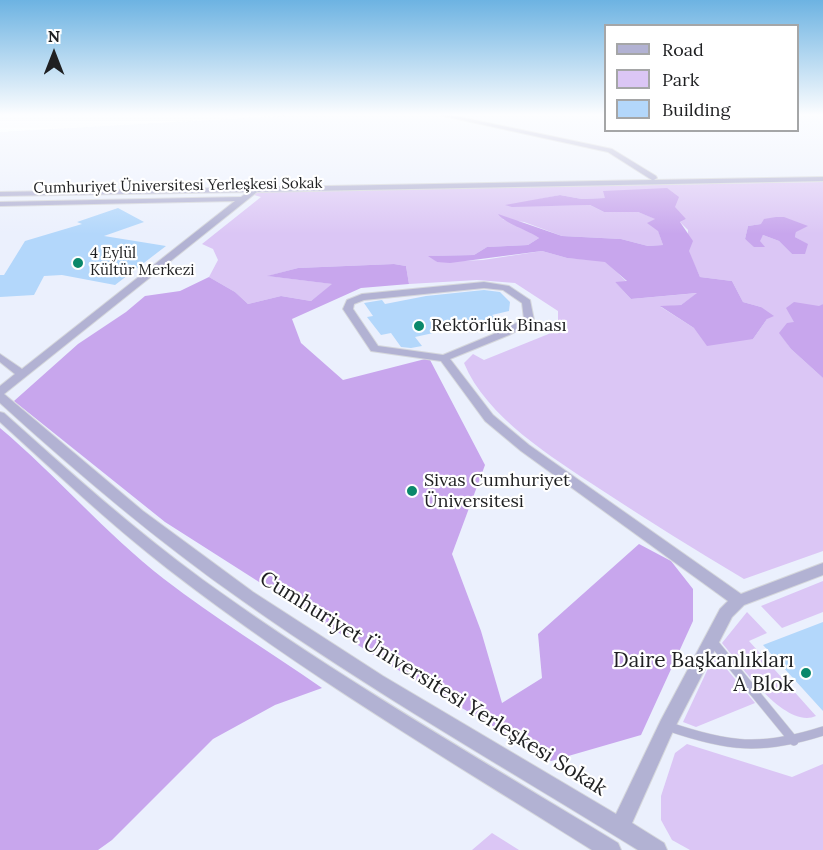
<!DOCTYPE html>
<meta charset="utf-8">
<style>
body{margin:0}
#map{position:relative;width:823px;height:850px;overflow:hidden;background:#f8faff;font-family:Lora,serif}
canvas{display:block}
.legend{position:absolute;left:604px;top:24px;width:195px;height:108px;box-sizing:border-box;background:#fff;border:2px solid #a5a6a7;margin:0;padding:8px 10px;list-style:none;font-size:18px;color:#1f2022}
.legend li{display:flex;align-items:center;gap:12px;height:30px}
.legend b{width:30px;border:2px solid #a5a6a7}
.north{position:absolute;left:24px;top:24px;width:60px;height:60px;-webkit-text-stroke:4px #fff;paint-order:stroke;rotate:0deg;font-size:16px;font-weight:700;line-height:24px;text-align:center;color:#1f2022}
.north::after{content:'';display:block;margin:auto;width:21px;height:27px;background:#1f2022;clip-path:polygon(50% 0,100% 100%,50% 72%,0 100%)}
</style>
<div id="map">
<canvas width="823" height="850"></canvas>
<ul class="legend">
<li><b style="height:8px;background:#b2b2d3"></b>Road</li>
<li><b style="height:16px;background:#dbc6f5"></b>Park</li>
<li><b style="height:16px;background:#b3d7fb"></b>Building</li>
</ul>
<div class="north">N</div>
</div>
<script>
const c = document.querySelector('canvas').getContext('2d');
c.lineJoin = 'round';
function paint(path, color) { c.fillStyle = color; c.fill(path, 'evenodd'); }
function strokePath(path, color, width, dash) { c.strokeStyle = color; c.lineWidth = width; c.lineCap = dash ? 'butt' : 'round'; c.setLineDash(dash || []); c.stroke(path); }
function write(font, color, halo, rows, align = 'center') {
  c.font = font + ' Lora,serif'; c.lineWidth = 4.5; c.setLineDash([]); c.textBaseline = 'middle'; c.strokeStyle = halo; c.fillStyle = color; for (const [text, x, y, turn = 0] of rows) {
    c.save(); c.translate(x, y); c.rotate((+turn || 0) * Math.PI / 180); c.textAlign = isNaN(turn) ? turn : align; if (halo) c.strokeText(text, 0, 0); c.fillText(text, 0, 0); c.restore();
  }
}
paint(new Path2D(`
 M 297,115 L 605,115 L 606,130 L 798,130 L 798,115 L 823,115 L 823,850 L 0,850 L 0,132 Z`), '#ebf0fd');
paint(new Path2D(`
 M 823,182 L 823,304 L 780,333 L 791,349 L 823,378 L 823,551 L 744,579 C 695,550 647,520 600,489 C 553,458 486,417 464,363 L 473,354 L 484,360 L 551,333 L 558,325 L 558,311 L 515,283 L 477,280 L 409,284 L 406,266 L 394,264 L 298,268 L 268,276 L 333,284 L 311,301 L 281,296 L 248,304 L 235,292 L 209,277 L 218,260 L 213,249 L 202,244 L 261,197 L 254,195 L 258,192 ZM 604,192 L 686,219 L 680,222 L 688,230 L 688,251 L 700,277 L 732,281 L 743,302 L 761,307 L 767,319 L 753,339 L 694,328 L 661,307 L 681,305 L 698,293 L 631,299 L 615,282 L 627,282 L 605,261 L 567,258 L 542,251 L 483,260 L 437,262 L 430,256 L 474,255 L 487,247 L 528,245 L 539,238 L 523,227 L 502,219 L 524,222 L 562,236 L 621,239 L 648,246 L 663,245 L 658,230 L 648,223 L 656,219 L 638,212 L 604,212 L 590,205 L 507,206 L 560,195 L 582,199 L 606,198 ZM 761,224 L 807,226 L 796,231 L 795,237 L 807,244 L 804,254 L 792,254 L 779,241 L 763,235 L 759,241 L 764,247 L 754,246 L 745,239 L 748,226 Z
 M 823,581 L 823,612 L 782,628 L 761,606 Z
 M 747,612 L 767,633 L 749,641 L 816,716 C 785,730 740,664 722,643 Z
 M 712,660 L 720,661 L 755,703 L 696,727 L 683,722 Z
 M 687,744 L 792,777 L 823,764 L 823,850 L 690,850 L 672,840 L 661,820 L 661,796 L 675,753 Z
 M 492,833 L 519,850 L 472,850 Z`), '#dbc6f5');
paint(new Path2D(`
 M 667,188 L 679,197 L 675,207 L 686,219 L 680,222 L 693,241 L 689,251 L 700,277 L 732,281 L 743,302 L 761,307 L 774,316 L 767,319 L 753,339 L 707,346 L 694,328 L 660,306 L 681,305 L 697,293 L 631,299 L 615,282 L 627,281 L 605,262 L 567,258 L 542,251 L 450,263 L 437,262 L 428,256 L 474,255 L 487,247 L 528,245 L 539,238 C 528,230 504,223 498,214 L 562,236 L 621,239 L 648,246 L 663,245 L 658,231 L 647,223 L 655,219 L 638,212 L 604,212 L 590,205 L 512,207 L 505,205 L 560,195 L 582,199 L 605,198 L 603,191 Z
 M 776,217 L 784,217 L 808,226 L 796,232 L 795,237 L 808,244 L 805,254 L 792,254 L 779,241 L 763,235 L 760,241 L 765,247 L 754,247 L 745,239 L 748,226 L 761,224 L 764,219 Z
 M 394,264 L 406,266 L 409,284 L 361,288 L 292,319 L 301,343 L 343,380 L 429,358 L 485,465 L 452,554 L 481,631 L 502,703 L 542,678 L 538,634 L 639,544 L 671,561 L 693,589 L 693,621 L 641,735 L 551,761 L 383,661 L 165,522 L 14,401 L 78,344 L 126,312 L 145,296 L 180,291 L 209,277 L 235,292 L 248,304 L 281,296 L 311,301 L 332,284 L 267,276 L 298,268 Z
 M 794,302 L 819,306 L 823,304 L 823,378 L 791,349 L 779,333 L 787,323 L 794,322 L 786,308 Z
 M 0,428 C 57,476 105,533 164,579 C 215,618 270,652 322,688 L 275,705 L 213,739 L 112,840 L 98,850 L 0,850 Z`), '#c8a6ed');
paint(new Path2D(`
 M 118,208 L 144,222 L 104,236 L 166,246 L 115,285 L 62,275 L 44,276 L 34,295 L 0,297 L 0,275 L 4,275 L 25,241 L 82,224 L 77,222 Z
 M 484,290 L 500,292 L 510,302 L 509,311 L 492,315 L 497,319 L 415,337 L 422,346 L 411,348 L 401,347 L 391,333 L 381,335 L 367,317 L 373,316 L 364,303 L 382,300 L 385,304 L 426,296 Z
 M 823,622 L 823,711 L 763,645 Z`), '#b3d7fb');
const service = new Path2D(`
 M 713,642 L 794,741
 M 667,726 C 728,747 761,751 823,731`);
const minor = new Path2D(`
 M 439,115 L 450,115 L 612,149 L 656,176 L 657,178 L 654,180 L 823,177 L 823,181 L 257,192 L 4,394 L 143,511 L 253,592 L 383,676 L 616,814 L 661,720 L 720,609 L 728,601 L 521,451 L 485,421 L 441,361 L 371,351 L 343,309 L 347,300 L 362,294 L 484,282 L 509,286 L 530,300 L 534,320 L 533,322 L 509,335 L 450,359 L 493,415 L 529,445 L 741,594 L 823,563 L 823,575 L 744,605 L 732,617 L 673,731 L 632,823 L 664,843 L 667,850 L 638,850 C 506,768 370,691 243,601 C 157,541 77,473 0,403 L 0,386 L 15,374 L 0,362 L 0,354 L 22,369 L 235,201 L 0,206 L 0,202 L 241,197 L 248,192 L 0,196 L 0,192 L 652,180 L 608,152 ZM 484,288 L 503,290 L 522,303 L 524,319 L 501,331 L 443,355 L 378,346 L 353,309 L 354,304 L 364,300 Z
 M 0,412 L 4,413 C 69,471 133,529 203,580 C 336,676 478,758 618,843 L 621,850 L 592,850 C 449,760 302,673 168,569 C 109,523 55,472 0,422 Z`);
strokePath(service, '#d5d7dc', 10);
strokePath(minor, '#d5d7dc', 2);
strokePath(service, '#b2b2d3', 9);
paint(minor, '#b2b2d3');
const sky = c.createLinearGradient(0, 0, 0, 234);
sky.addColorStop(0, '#6db3e2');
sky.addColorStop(0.49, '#fcfdff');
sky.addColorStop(1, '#fcfdff00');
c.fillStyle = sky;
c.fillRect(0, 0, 823, 234);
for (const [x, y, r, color] of [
 [78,263,6,"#0a886b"],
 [419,326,6,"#0a886b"],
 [412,491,6,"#0a886b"],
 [806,673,6,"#0a886b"]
]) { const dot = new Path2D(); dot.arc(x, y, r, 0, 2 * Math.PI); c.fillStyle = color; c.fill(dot); strokePath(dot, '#fff', 2); }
write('15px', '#1f2022', '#fff', [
 ["Cumhuriyet Üniversitesi Yerleşkesi Sokak",178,186,-1]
]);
write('15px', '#1f2022', '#fff', [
 ["4 Eylül",90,254],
 ["Kültür Merkezi",90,271]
], 'left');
write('18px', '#1f2022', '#fff', [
 ["Rektörlük Binası",431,326],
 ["Sivas Cumhuriyet",424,481],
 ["Üniversitesi",424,502]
], 'left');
write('21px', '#1f2022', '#fff', [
 ["Daire Başkanlıkları",794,661],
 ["A Blok",794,685]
], 'right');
write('21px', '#1f2022', '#fff', [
 ["Cumhuriyet Üniversitesi Yerleşkesi Sokak",433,684,32]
]);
</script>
